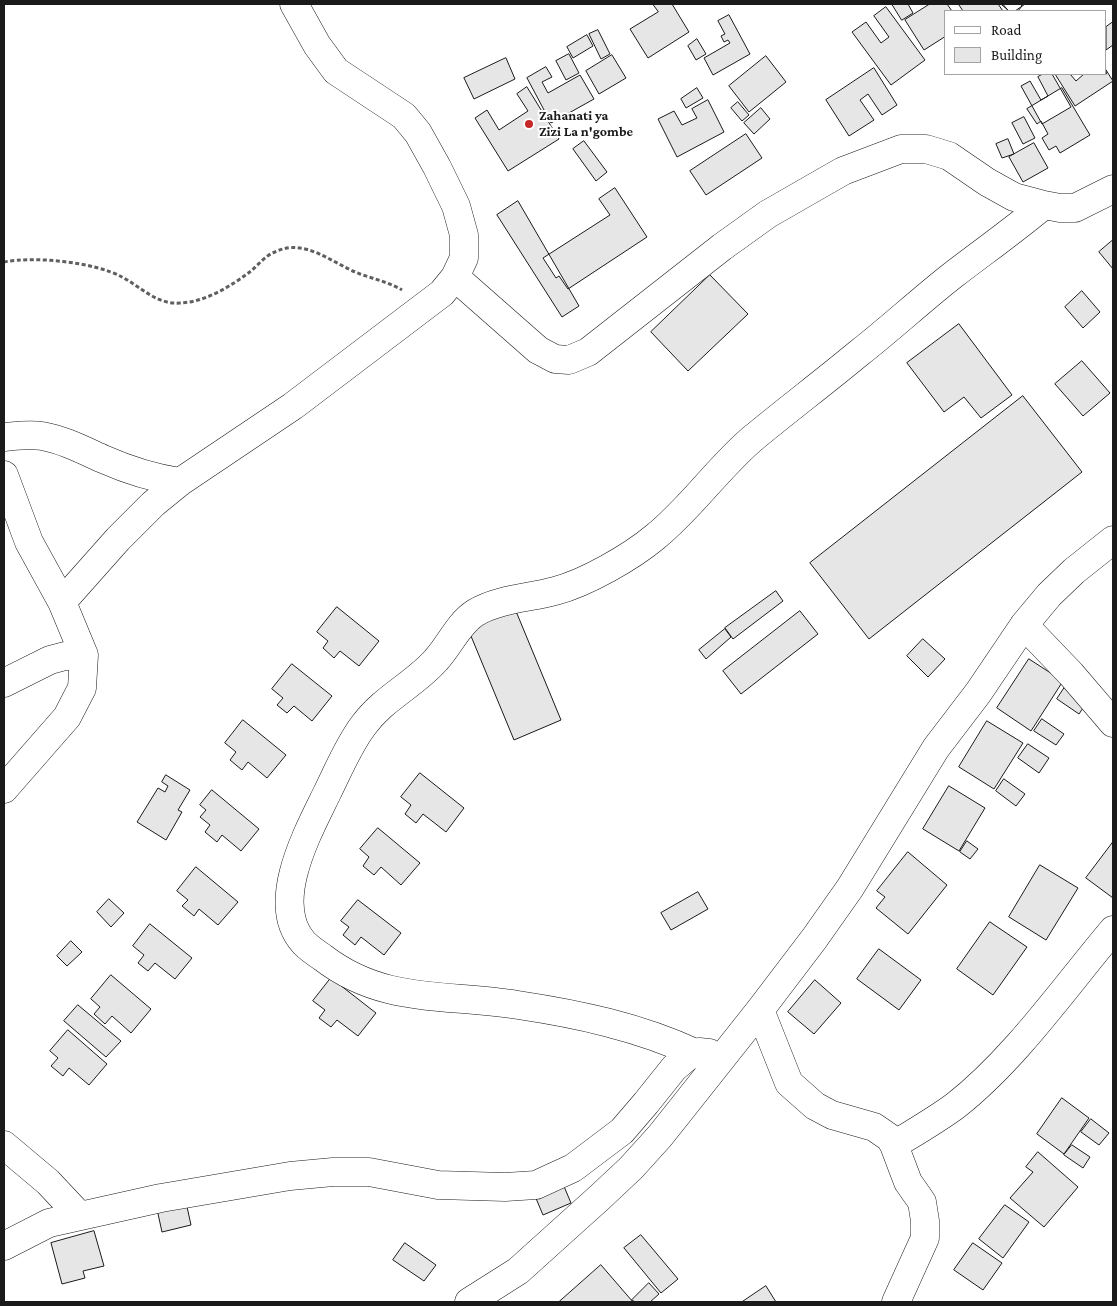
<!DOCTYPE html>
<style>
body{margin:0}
#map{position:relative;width:1117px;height:1306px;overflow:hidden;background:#fff;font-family:"Crimson Pro",serif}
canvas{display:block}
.frame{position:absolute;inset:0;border:5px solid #1a1a1a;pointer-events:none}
.legend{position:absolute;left:944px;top:10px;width:162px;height:65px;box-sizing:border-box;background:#fff;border:1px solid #a3a3a3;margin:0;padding:6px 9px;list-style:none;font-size:15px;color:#1a1a1a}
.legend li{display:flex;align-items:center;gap:10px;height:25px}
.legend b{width:25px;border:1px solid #a3a3a3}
</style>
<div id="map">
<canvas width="1117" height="1306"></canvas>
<div class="frame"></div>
<ul class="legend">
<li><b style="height:6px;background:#fff"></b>Road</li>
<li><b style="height:14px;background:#e6e6e6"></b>Building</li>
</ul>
</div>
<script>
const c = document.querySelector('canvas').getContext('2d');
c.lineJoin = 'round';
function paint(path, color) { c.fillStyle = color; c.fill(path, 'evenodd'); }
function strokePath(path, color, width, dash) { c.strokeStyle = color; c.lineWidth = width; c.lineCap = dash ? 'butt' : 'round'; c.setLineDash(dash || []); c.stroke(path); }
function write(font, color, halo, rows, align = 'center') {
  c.font = font + ' "Crimson Pro",serif'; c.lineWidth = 4; c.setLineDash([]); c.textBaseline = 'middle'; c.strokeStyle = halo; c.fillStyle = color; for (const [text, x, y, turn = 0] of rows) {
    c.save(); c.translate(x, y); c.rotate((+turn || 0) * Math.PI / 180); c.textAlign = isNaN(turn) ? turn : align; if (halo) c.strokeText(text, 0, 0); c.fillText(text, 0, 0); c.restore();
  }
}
const building = new Path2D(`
 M 653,4 L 672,4 L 689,32 L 648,58 L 630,29 L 658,12 Z
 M 892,4 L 908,4 L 913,13 L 902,20 Z
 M 930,4 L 947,4 L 952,11 L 946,11 L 946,36 L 924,50 L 905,20 Z
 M 961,4 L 998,4 L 1003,11 L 963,11 L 959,5 Z
 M 1003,4 L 1020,4 L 1022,6 L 1018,11 L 1009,11 L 1002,5 Z
 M 1003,4 L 1025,4 L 1015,11 L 1009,11 Z
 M 886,7 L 925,60 L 891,85 L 852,32 L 866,22 L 881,43 L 889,37 L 874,16 Z
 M 729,15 L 750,54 L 713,75 L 704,58 L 730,43 L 728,40 L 724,42 L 721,36 L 725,34 L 718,21 Z
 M 1113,22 L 1113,45 L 1106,50 L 1106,27 Z
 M 598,30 L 610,54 L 601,59 L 589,34 Z
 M 587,35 L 593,46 L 573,58 L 567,47 Z
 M 697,39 L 706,54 L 696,60 L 688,46 Z
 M 569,54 L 579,73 L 566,80 L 556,61 Z
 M 612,55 L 626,78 L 599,94 L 586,71 Z
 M 766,56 L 786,82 L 749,112 L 729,86 Z
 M 506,58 L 515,79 L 474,99 L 464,78 Z
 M 546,67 L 552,77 L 542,82 L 548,93 L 580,75 L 594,99 L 551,123 L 527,78 Z
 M 874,68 L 897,105 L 882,115 L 868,94 L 860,100 L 874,120 L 849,136 L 826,100 Z
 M 1106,70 L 1113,81 L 1075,106 L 1055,74 L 1070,74 L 1076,81 L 1084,74 L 1106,74 Z
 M 1043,74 L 1052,74 L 1071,107 L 1042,124 L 1021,86 L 1030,81 L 1041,100 L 1048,96 L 1038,77 Z
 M 527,87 L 559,139 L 508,171 L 475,118 L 487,110 L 499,130 L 528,111 L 517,94 Z
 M 697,88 L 703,98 L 686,108 L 681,99 Z
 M 1062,88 L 1090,135 L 1060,153 L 1056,146 L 1049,150 L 1042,138 L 1048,134 L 1041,121 L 1037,124 L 1027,109 Z
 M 708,100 L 724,132 L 677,157 L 658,119 L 674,111 L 682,125 L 697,118 L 692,109 Z
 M 738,102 L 749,115 L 742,121 L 731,108 Z
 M 761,108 L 770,119 L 754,134 L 744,123 Z
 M 1024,117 L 1035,138 L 1023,144 L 1012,123 Z
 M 746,134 L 762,158 L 706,195 L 690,171 Z
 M 1008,139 L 1014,154 L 1002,158 L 996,144 Z
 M 584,141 L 607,172 L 596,181 L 573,149 Z
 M 1034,143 L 1048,168 L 1023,182 L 1009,157 Z
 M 615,188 L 647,237 L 568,289 L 559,276 L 556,278 L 543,258 L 610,215 L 599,199 Z
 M 518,201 L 579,306 L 562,317 L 497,215 Z
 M 1113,240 L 1113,269 L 1099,252 Z
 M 710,275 L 748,314 L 688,371 L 651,332 Z
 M 1082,291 L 1100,312 L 1083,328 L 1065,307 Z
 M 959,324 L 1012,395 L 981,418 L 964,397 L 944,412 L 907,363 Z
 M 1082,361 L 1110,393 L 1083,416 L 1055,384 Z
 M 1023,396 L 1082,472 L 869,639 L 810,563 Z
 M 776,591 L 783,601 L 733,639 L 725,628 Z
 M 513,604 L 561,720 L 514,740 L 466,624 Z
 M 337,607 L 379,641 L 359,666 L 340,651 L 334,658 L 323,648 L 328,641 L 317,632 Z
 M 800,611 L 818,634 L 741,694 L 723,671 Z
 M 725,629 L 731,637 L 706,659 L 699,650 Z
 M 923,639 L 945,659 L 928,677 L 907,656 Z
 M 1029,659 L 1063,681 L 1031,731 L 997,708 Z
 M 292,664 L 332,696 L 312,721 L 294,706 L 287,713 L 277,705 L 283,698 L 272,689 Z
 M 1067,684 L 1089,699 L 1079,714 L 1057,699 Z
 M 1042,719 L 1064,734 L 1056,745 L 1034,731 Z
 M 243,720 L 286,755 L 267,778 L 248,762 L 242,770 L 230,760 L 236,752 L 225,743 Z
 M 987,721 L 1023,743 L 994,789 L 959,767 Z
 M 1028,744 L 1049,758 L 1039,773 L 1018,758 Z
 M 420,773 L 464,808 L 446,832 L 423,814 L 416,823 L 405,814 L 411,805 L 401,797 Z
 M 166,775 L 190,790 L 178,810 L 182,812 L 166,840 L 137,822 L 158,788 L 165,792 L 168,786 L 162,782 Z
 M 1004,779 L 1025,794 L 1016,806 L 996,791 Z
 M 949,786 L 985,808 L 959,851 L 923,829 Z
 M 212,790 L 259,829 L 241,851 L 222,835 L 217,842 L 205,832 L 210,825 L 200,817 L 206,810 L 200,805 Z
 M 378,828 L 420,863 L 401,885 L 381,867 L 374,875 L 363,866 L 369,857 L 360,849 Z
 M 967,841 L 978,849 L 970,859 L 960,852 Z
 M 1113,842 L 1113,898 L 1086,878 Z
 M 908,852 L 947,885 L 908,934 L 876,908 L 885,897 L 877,891 Z
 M 1040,865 L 1078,888 L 1046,940 L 1009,917 Z
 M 196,867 L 238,902 L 218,925 L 199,909 L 194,916 L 182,906 L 188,900 L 177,891 Z
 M 698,892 L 708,909 L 671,930 L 661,913 Z
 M 109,899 L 124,913 L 111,927 L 97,912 Z
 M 358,900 L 401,933 L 384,955 L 361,937 L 355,945 L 343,935 L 349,927 L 341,921 Z
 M 990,922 L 1027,947 L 993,995 L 957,969 Z
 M 150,924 L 192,958 L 175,979 L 155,963 L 148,971 L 138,963 L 144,955 L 133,946 Z
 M 71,941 L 82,952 L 67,966 L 57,956 Z
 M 879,949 L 921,980 L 899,1010 L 857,979 Z
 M 111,975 L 151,1009 L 131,1033 L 112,1016 L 105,1024 L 94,1014 L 100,1007 L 91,999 Z
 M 331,978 L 376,1013 L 358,1036 L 337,1020 L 331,1027 L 319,1018 L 325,1010 L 313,1001 Z
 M 815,980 L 841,1003 L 814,1034 L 788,1012 Z
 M 78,1005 L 121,1041 L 106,1057 L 64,1021 Z
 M 68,1030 L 107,1064 L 89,1085 L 69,1068 L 63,1076 L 51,1066 L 58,1058 L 50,1051 Z
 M 1062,1098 L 1089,1118 L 1064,1154 L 1037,1134 Z
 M 1091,1119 L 1109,1133 L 1099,1145 L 1081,1132 Z
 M 1072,1145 L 1090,1157 L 1083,1168 L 1064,1155 Z
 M 1038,1152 L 1078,1187 L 1044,1227 L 1010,1198 L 1033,1172 L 1026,1167 Z
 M 563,1184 L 571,1203 L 543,1215 L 535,1196 Z
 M 184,1193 L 191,1225 L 162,1232 L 155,1200 Z
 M 1005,1205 L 1029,1222 L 1003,1258 L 979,1239 Z
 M 94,1231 L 104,1266 L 83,1271 L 85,1278 L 62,1284 L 51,1243 Z
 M 641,1235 L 678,1279 L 661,1293 L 624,1248 Z
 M 405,1243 L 436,1265 L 424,1281 L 393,1260 Z
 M 973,1243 L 1002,1263 L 983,1290 L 954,1270 Z
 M 601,1265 L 633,1302 L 559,1302 Z
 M 649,1283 L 659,1294 L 650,1302 L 635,1302 L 632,1300 Z
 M 766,1286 L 776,1302 L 742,1302 Z`);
paint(building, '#e6e6e6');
strokePath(building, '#1a1a1a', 1);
const minor = new Path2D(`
 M 455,277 L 538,350 L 555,359 L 569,360 L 588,352 L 722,247 L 768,214 L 843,171 L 901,149 L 926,149 L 949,156 L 987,182 L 1014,197 L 1044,205 L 1060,208 L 1075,208 L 1113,189
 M 4,437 C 16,436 29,434 42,436 C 64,440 83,450 103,459 C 128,470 153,478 180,482
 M 4,475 L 29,542 L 62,602 L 84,655 L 82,688 L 67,717 L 4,789
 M 62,602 L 118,539 L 153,504 L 180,482 L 293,406 L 442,293 L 455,277 L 464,258 L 464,235 L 456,206 L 437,167 L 418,133 L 404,116 L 336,71 L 317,45 L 294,4
 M 1024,625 L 1071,674 L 1113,723
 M 4,683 L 50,660 L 65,656 L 84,655
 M 760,1010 L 789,1083 L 815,1106 L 832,1115 L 874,1127 L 890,1138 L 894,1145 L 908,1182 L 922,1202 L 925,1221 L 925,1238 L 896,1302
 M 695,1053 C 639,1027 578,1014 518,1005 C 446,993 384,1005 322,957 C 316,953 309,948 304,943 C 268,904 308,832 327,793 C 338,771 348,746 363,726 C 383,698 414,685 436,660 C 450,645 458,624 475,613 C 498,599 529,598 555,591 C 586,583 631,557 655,537 C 691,508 717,469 752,439 C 787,410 824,382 859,353 C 891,328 921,300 953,275 C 983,252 1014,230 1044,205
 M 4,1145 L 48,1182 L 79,1215
 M 894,1145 C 915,1132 936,1120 955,1106 C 1015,1059 1064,988 1113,930
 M 4,1246 L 49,1223 L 161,1198 L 290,1176 L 333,1172 L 369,1172 L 438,1185 L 505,1187 L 536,1185 L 573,1168 L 622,1131 L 646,1103 L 674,1068 L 688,1056 L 699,1052 L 709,1053
 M 469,1302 L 518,1271 L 599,1198 L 631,1168 L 660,1136 L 760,1010 L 814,939 L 850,888 L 936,748 L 978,693 L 1024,625 L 1049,595 L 1074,571 L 1113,540`);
strokePath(minor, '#1a1a1a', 29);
strokePath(new Path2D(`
 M 4,262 C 35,256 94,262 122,277 C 141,287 157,305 180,303 C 206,302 231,286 251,271 C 258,265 266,255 275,252 C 305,237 333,264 360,274 C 374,279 388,282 402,290`), '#5f5f5f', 3, [4, 2.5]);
strokePath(minor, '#fff', 28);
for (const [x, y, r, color] of [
 [529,124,5,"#c62828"]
]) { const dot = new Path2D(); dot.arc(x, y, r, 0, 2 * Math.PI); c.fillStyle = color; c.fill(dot); strokePath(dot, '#fff', 2); }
write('bold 14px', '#1a1a1a', '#fff', [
 ["Zahanati ya",539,116],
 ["Zizi La n'gombe",539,132]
], 'left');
</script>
